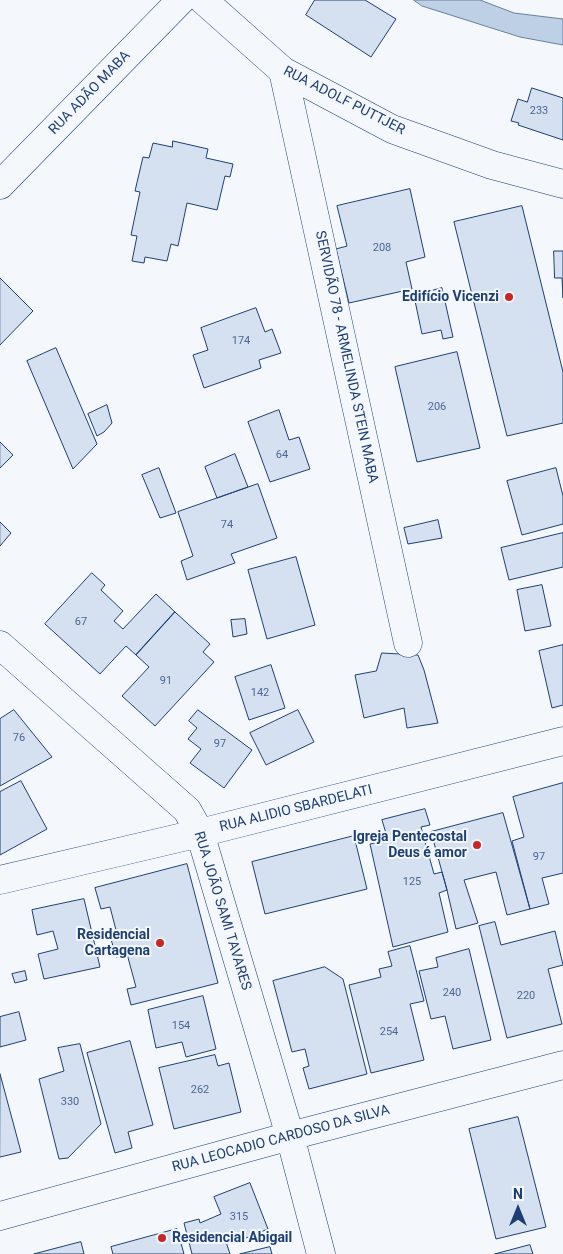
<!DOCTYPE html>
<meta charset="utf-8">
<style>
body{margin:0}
#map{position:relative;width:563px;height:1254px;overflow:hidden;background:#f4f7fb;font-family:Roboto,sans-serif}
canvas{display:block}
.north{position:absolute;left:493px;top:1184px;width:50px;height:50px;-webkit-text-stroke:4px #f4f7fb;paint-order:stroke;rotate:0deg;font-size:14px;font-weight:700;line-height:20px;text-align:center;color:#1d3f73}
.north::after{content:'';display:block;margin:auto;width:18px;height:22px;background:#1d3f73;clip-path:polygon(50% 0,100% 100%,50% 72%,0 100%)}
</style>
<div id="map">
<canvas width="563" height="1254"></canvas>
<div class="north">N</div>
</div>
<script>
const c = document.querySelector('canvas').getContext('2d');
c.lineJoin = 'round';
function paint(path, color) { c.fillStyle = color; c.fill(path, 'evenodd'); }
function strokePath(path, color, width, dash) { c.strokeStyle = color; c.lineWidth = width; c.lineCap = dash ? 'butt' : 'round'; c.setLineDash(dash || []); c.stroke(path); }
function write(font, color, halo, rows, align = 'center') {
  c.font = font + ' Roboto,sans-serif'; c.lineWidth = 4; c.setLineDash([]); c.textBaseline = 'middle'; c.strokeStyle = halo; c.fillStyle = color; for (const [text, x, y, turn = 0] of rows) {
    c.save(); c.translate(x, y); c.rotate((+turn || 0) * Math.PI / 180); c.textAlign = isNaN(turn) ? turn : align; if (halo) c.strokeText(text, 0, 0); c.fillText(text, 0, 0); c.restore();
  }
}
const water = new Path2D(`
 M 414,0 L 480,0 L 514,13 L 563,19 L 563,45 L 520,37 L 422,6 Z`);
paint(water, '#bed0e5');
strokePath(water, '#687fa3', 1);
const building = new Path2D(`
 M 315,0 L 365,0 L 396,19 L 371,57 L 306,15 Z
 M 532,88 L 563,98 L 563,140 L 518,125 L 519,123 L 511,121 L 518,99 L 527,102 Z
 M 173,141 L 208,149 L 206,158 L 233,164 L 230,177 L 225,176 L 217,210 L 187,203 L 178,246 L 171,244 L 167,261 L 145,257 L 144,263 L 132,261 L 137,236 L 131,235 L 140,192 L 135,191 L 143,157 L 149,158 L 153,143 L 172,147 Z
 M 410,189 L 425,257 L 406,262 L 412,289 L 349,303 L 336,249 L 347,246 L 337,206 Z
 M 522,206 L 563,372 L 563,423 L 507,436 L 454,222 Z
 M 554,251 L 563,251 L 563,298 L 562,278 L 555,278 Z
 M 0,278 L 33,311 L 0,345 Z
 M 442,288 L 453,337 L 443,339 L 441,330 L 422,334 L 414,296 Z
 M 256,308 L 265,332 L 272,329 L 281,353 L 259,360 L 261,368 L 204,388 L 193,355 L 208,350 L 201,328 Z
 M 56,348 L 97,444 L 73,469 L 27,361 Z
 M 457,352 L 480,448 L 417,462 L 395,367 Z
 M 107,405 L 112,423 L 104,432 L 97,436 L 88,414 Z
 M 279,410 L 289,440 L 299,437 L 310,469 L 270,482 L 248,422 Z
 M 0,442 L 13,455 L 0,468 Z
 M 235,454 L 248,487 L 217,498 L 205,467 Z
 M 159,468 L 176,513 L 160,518 L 142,475 Z
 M 556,468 L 563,496 L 563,524 L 522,535 L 507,481 Z
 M 258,484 L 277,538 L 231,554 L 235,563 L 187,580 L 181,561 L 193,556 L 178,512 Z
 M 438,520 L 442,538 L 408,544 L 404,528 Z
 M 0,522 L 11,533 L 0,546 Z
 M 563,533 L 563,567 L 509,580 L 501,548 Z
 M 296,557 L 315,625 L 267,639 L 248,570 Z
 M 92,573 L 105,585 L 101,590 L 123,611 L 114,621 L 123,629 L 156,594 L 175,612 L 136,655 L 126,646 L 100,674 L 45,624 Z
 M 542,585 L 551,626 L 525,631 L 517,590 Z
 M 175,612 L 210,644 L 203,652 L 214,662 L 155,726 L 122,696 L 149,667 L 136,655 Z
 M 245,619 L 247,634 L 233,637 L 231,620 Z
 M 563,645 L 563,705 L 552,708 L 539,651 Z
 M 382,653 L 418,655 L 424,670 L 438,723 L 407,728 L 404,708 L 364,718 L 355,675 L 376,671 Z
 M 271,665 L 285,708 L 249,720 L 235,677 Z
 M 14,710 L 52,757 L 0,786 L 0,719 Z
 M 198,710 L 252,750 L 224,788 L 190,763 L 201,749 L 188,739 L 197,728 L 189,721 Z
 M 298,710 L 314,742 L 266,765 L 250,733 Z
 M 21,781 L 47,829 L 0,855 L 0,792 Z
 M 563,783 L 563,873 L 542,878 L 549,904 L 530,909 L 512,841 L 524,837 L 513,797 Z
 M 425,809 L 430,825 L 421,827 L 434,874 L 442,872 L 447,890 L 439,893 L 448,932 L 393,947 L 370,844 L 388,840 L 382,820 Z
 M 503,813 L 530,909 L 507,915 L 496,872 L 464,880 L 478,923 L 456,929 L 447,890 L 431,832 Z
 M 354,836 L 367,889 L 265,914 L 252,862 Z
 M 187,864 L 218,983 L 131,1005 L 127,989 L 136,987 L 127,954 L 116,957 L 109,932 L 116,930 L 110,907 L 101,909 L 95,888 Z
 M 84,899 L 100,967 L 44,979 L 38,954 L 58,949 L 53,931 L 37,935 L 32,910 Z
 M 495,922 L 501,945 L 555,931 L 563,965 L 548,969 L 562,1024 L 507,1038 L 479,926 Z
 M 410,946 L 424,1001 L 410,1004 L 424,1060 L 371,1073 L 349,985 L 381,977 L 379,969 L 392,966 L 388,952 Z
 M 469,949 L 491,1040 L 453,1049 L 445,1016 L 431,1019 L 419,971 L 438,967 L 436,958 Z
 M 325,967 L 343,979 L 367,1074 L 309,1089 L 303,1068 L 309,1066 L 305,1049 L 292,1052 L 273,981 Z
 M 25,971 L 27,980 L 15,983 L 12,974 Z
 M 203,996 L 216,1049 L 186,1057 L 182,1042 L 156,1048 L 148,1010 Z
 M 19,1012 L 26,1040 L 0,1047 L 0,1017 Z
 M 130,1041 L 153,1125 L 128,1132 L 132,1148 L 115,1153 L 87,1053 Z
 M 80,1044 L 101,1124 L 68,1158 L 59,1159 L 39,1079 L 64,1071 L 58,1048 Z
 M 215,1055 L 218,1066 L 229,1063 L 241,1112 L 174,1129 L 159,1068 Z
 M 0,1074 L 21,1152 L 0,1157 Z
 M 518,1117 L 546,1227 L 496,1239 L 469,1129 Z
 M 250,1183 L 268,1229 L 236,1242 L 233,1233 L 224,1236 L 230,1254 L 192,1254 L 184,1223 L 199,1219 L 200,1223 L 221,1214 L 214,1197 Z
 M 177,1229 L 184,1254 L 113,1254 L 111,1247 Z
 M 81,1242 L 84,1254 L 34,1254 Z
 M 530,1245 L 533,1254 L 495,1254 Z
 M 270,1247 L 272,1254 L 240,1254 Z`);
paint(building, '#d5e0f0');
strokePath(building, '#1d3f73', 1);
const minor = new Path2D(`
 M 283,71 L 408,643
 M 0,185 L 181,0
 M 0,645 L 187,810 L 200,833 L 290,1136 L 321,1254
 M 0,880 L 200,833 L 563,741
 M 0,1216 L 290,1136 L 563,1065`);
const tertiary = new Path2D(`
 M 203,0 L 283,71 L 392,129 L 492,165 L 563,184`);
strokePath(minor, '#1d3f73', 29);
strokePath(tertiary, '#1d3f73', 29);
strokePath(minor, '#f4f7fb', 28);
strokePath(tertiary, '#f4f7fb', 28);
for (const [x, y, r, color] of [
 [509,297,5,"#c62828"],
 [477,845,5,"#c62828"],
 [160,943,5,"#c62828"],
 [162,1238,5,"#c62828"]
]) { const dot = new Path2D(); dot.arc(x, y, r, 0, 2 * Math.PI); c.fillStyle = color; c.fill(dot); strokePath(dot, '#f4f7fb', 2); }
write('11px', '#4b6792', null, [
 ["233",539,111],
 ["208",382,248],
 ["174",241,341],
 ["206",437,407],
 ["64",282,455],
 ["74",227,525],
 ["67",81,622],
 ["91",166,681],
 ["142",260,693],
 ["76",19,738],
 ["97",220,744],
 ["97",539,857],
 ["125",412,882],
 ["240",452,993],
 ["220",526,996],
 ["154",181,1026],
 ["254",389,1032],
 ["262",200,1090],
 ["330",70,1102],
 ["315",239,1217]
]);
write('14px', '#1d3f73', '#f4f7fb', [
 ["RUA ADÃO MABA",90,93,-46],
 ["RUA ADOLF PUTTJER",344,101,27],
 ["SERVIDÃO 78 - ARMELINDA STEIN MABA",346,357,78],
 ["RUA ALIDIO SBARDELATI",296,809,-14],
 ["RUA JOÃO SAMI TAVARES",222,911,73],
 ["RUA LEOCADIO CARDOSO DA SILVA",281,1139,-15]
]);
write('bold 14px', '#1d3f73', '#f4f7fb', [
 ["Edifício Vicenzi",499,297],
 ["Igreja Pentecostal",467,837],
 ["Deus é amor",467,853],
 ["Residencial",150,935],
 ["Cartagena",150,951],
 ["Residencial Abigail",172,1238,"left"]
], 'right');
</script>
